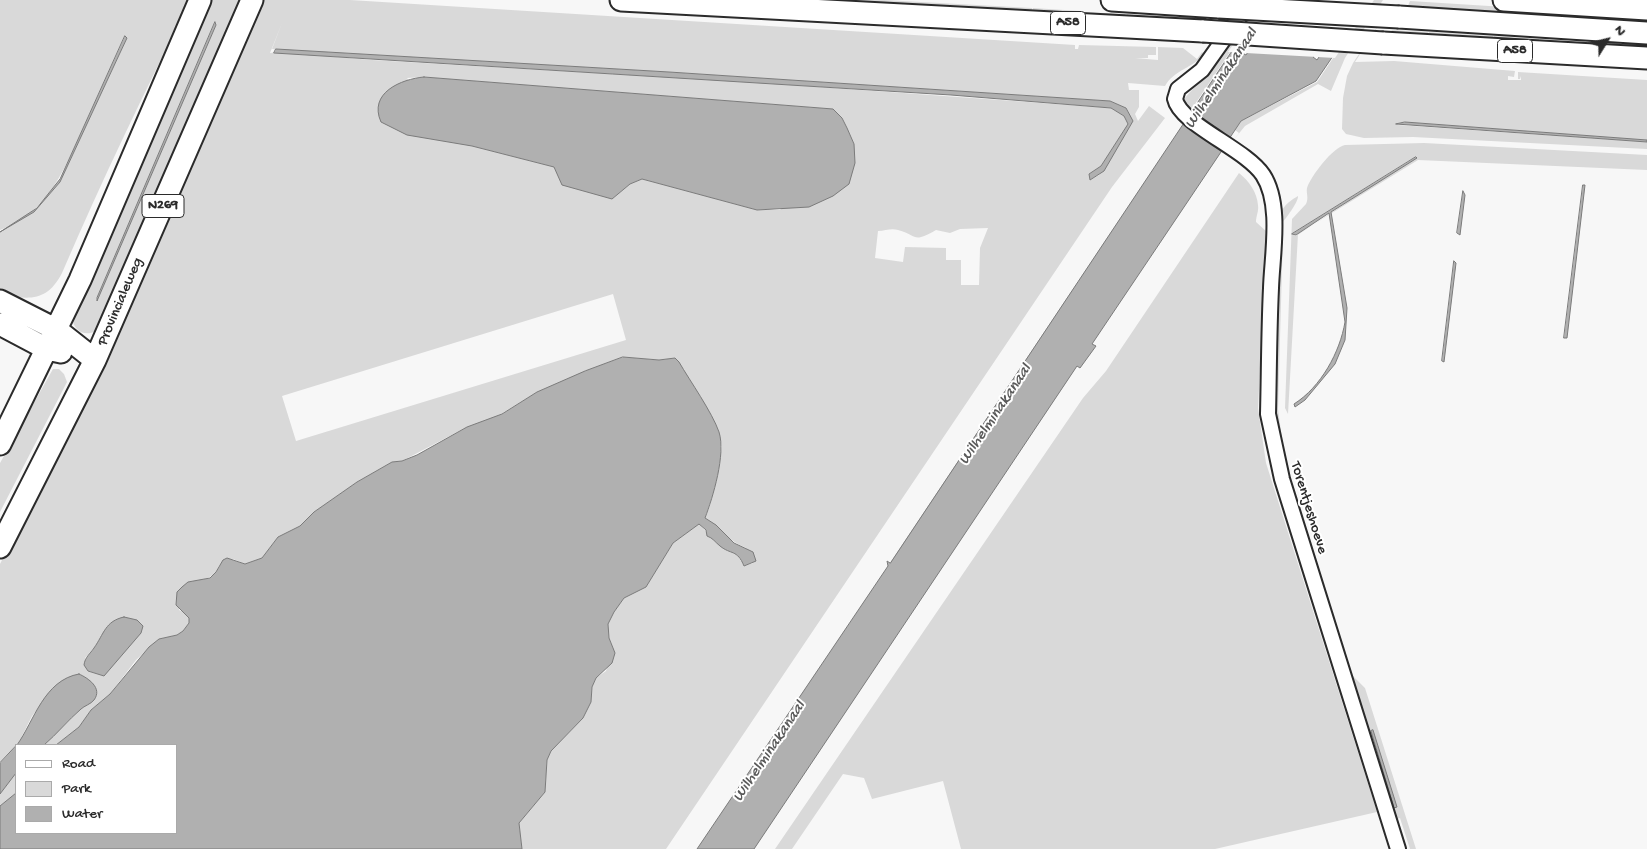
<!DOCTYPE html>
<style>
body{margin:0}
#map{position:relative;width:1647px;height:849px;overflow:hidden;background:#f7f7f7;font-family:"Gochi Hand",sans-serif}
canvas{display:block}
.legend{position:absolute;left:15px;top:744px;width:162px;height:90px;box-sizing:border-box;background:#fff;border:1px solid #aaa;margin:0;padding:6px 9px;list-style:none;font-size:15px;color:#2b2b2b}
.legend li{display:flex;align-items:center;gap:10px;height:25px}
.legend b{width:25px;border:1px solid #aaa}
.north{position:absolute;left:1582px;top:15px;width:50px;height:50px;-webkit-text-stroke:4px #fff;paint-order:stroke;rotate:54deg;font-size:14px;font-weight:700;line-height:20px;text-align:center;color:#2b2b2b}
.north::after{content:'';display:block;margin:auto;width:18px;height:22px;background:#2b2b2b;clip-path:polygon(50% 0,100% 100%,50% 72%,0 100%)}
</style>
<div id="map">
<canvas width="1647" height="849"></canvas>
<ul class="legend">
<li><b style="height:6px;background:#fff"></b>Road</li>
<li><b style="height:14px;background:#d9d9d9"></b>Park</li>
<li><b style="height:14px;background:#b0b0b0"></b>Water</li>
</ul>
<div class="north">N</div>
</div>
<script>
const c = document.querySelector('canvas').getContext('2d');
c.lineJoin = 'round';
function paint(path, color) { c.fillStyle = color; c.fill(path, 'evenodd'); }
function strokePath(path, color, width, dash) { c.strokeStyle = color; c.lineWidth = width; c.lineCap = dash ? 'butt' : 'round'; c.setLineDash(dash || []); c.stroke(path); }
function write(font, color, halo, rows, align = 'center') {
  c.font = font + ' "Gochi Hand",sans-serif'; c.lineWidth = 4; c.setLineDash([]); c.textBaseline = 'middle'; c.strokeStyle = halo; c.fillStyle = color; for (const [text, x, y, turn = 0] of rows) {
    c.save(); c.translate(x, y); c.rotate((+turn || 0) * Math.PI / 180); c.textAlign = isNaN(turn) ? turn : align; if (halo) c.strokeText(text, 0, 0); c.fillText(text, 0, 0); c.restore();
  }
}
paint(new Path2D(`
 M 0,0 L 191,0 C 145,90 102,180 62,273 C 47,302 29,300 0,294 L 0,232 L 34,212 L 60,182 L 127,38 L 124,37 C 112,66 99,95 85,124 C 65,167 49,213 0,230 Z
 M 208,0 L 243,0 L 96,331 C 84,337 74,331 72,318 ZM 215,22 L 216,25 L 97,301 L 97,298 Z
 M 263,0 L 350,0 L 1075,45 L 1075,49 L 1078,49 L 1079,45 L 1156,47 L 1156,55 L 1148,55 L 1148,58 L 1135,58 L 1158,60 L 1158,47 L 1183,48 L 1197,59 L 1202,52 L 1204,54 C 1193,68 1174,70 1165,86 L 1128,83 L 1129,90 L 1139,90 L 1139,107 L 1135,114 L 1138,121 L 1149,106 L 1165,118 L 1112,187 L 666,849 L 522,849 L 519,823 L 545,792 L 547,760 L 551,751 L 583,718 L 591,702 L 592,687 L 596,678 L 606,671 L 613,648 L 609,638 L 608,624 L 614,612 L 624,598 L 646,587 L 673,543 L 699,524 L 715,541 L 736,553 L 744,566 L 753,563 L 746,548 C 728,541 720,528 705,518 L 710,505 L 722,447 L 719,432 L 675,358 L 659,360 L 623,357 L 537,392 L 493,419 L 467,427 L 402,461 L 392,462 L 357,482 L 314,512 L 300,526 L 278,537 L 262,558 L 245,564 L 233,559 L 219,566 C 213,580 201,580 188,582 L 179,610 L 186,613 L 189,618 L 189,623 L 183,631 L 177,635 L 159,639 L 136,660 L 110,694 L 91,710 L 79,727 L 56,745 L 44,745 L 80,709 L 94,700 L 58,684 L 32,716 L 19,742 L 0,763 L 0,564 L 129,309 ZM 282,23 L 272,49 L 669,72 L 1110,101 L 1126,108 L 1133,121 L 1099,175 L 1090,180 L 1089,174 L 1101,166 L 1128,124 L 1124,116 L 1111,108 L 750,82 L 372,60 L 278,52 L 270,53 ZM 424,77 L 833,109 L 842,118 L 854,144 L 780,210 L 757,210 L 642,179 L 630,184 L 612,199 L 554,167 L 472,146 L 407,78 ZM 988,228 L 980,248 L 979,285 L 961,285 L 961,260 L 946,260 L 946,248 L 905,247 L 903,262 L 875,258 L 878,231 C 885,231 891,228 898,230 C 918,235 912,244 936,230 L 950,233 L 960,229 ZM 613,294 L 626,340 L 296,441 L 282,396 ZM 107,626 L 104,676 L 88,671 L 85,658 L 96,646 Z
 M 801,0 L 884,0 L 1032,8 L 1032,11 L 1033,8 L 1080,11 L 1080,14 L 1081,12 L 1125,14 L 1126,16 L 1127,14 L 1210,19 L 1207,23 Z
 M 1257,0 L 1265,0 L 1189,113 L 1182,102 L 1183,100 L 1208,72 Z
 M 1372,0 L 1383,0 L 1345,58 L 1331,91 L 1318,84 L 1245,126 L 1232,142 L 1239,133 L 1235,130 L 1241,121 L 1317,82 Z
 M 1395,0 L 1355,62 L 1394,61 L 1515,71 L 1514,77 L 1508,76 L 1508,80 L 1521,80 L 1521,76 L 1520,79 L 1518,79 L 1518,72 L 1647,80 L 1647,140 L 1405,122 L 1398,123 L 1398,125 L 1647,142 L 1647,149 L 1413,137 L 1364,138 L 1346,134 L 1342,129 L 1343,98 L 1347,76 L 1353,63 Z
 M 1410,1 L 1647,16 L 1647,24 L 1407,8 Z
 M 1392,30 L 1428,32 L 1429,35 L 1429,32 L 1493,36 L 1494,39 L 1494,36 L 1539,39 L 1540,41 L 1540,39 L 1586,42 L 1587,44 L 1588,42 L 1631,44 L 1631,47 L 1633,45 L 1647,45 L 1647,51 L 1390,34 Z
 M 1424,143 L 1647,155 L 1647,170 L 1418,160 L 1298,234 L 1288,414 L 1285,408 L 1292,219 L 1306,204 C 1309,198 1306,193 1307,188 C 1311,176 1333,147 1345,145 ZM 1416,157 L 1296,236 L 1292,234 L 1410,160 Z
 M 1239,173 C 1249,181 1257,192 1258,205 C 1259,211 1256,216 1256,222 L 1267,232 L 1258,408 L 1266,463 L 1377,812 L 1215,849 L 961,849 L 943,781 L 872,799 L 864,778 L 843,774 L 792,849 L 775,849 L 1083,398 L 1106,371 Z
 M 1298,196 C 1299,201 1285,220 1281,224 C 1277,210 1288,202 1298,196 Z
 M 1279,231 L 1283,233 L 1278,409 L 1285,462 L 1298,511 L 1284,463 L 1274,408 Z
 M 53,369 L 59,369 L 64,374 L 67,382 L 0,512 L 0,463 Z
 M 1332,618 L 1350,673 L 1365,688 L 1416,849 L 1410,849 L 1400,818 L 1397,819 L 1407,849 L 1403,849 ZM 1371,731 L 1373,731 L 1396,807 L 1394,807 Z
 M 16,773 L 16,793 L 0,806 L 0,794 Z`), '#d9d9d9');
const water = new Path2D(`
 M 1266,0 L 1242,53 L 1246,55 L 1283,0 L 1351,0 L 1313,57 L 1317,60 L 1357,0 L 1371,0 L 1316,81 L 1241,121 L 1229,139 L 1217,130 L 1223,149 L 1092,344 L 1096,346 L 1080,368 L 1077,366 L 754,849 L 697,849 L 888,566 L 887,561 L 890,563 Z
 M 215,22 L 216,25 L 97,301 L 97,298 Z
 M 125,36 L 127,38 L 119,55 L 60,182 L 34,212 L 0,232 L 37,208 L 60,179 Z
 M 276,49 L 669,72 L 1110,101 L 1126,108 L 1133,121 L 1104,171 L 1090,180 L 1089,174 L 1101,166 L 1128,124 L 1124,116 L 1111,108 L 951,95 L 274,53 Z
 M 424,77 L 833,109 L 842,118 L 847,128 L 854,144 L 855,163 L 849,184 L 833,196 L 809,207 L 757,210 L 642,179 L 630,184 L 612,199 L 562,185 L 554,167 L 472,146 L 407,135 L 381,122 C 368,93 401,79 424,77 Z
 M 1405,122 L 1647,140 L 1647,142 L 1396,124 Z
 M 1416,157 L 1417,158 L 1331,212 L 1347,308 L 1345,340 L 1335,364 L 1305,400 L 1295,407 L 1294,404 C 1321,387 1340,352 1345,322 L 1329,213 L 1296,235 L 1292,234 Z
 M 1583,185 L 1585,185 L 1567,338 L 1564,338 Z
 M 1463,191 L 1465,195 L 1460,235 L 1457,233 Z
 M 1454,261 L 1456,263 L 1444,362 L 1442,361 Z
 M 623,357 L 659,360 L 675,358 L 679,362 C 690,381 712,412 719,432 C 726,454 713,497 705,518 L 716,525 L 734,543 L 753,552 L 756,561 L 744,566 C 737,549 731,555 720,546 C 715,542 713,538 707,536 L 706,530 L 699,524 L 673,543 L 646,587 L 624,598 L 614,612 L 608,624 L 609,638 L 615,653 L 612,663 L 596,678 L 592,687 L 591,702 L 583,718 L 551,751 L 547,760 L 545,792 L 519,823 L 522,849 L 0,849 L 0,806 L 16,793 L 16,833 L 176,833 L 176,745 L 56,745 L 79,727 L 91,710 L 110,694 L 149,647 L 159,639 L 177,635 L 183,631 L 189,623 L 189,618 L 176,605 L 177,592 L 182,587 L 188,582 L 210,578 L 216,572 L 223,560 L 227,558 L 245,564 L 262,558 L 278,537 L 300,526 L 314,512 L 357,482 L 392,462 L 402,461 L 417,455 L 467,427 L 502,414 L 537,392 L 585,371 Z
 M 124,617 L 137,620 L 143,626 L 141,633 L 104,676 L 88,671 L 84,665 C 85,657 90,654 94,648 C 104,634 105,621 124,617 Z
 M 79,674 C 88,678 103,688 94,700 C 91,704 84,706 81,709 C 68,720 57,734 44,745 L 17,745 C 34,721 44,680 79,674 Z
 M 1373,730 L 1397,807 L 1394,808 L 1371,731 Z
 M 16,746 L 16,773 L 0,794 L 0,763 Z`);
paint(water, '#b0b0b0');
strokePath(water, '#7b7b7b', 1);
paint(new Path2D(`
 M 1263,0 L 1374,0 L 1335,58 L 1228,52 Z`), '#f7f7f7');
const minor = new Path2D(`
 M 1248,5 L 1202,70 L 1178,89 L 1175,99 C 1180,124 1246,149 1263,175 C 1282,204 1272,255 1271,288 C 1269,330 1269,372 1268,414 L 1282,479 L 1398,849`);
const highway = new Path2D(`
 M 621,0 L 1203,31
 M 1112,0 L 1219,7
 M 1504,0 L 1647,9
 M 1399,17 L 1647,33
 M 1383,43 L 1647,58
 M 0,301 L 57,330 L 95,360
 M 0,324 L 47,349 L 61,352
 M 0,444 L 80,280 L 200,0
 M 0,547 L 95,360 L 252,0`);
strokePath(minor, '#2b2b2b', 18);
strokePath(highway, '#2b2b2b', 25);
strokePath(minor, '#fff', 14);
strokePath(highway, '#fff', 21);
const highwayBridge = new Path2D(`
 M 1219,7 L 1399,17
 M 1203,31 L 1383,43`);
strokePath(highwayBridge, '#2b2b2b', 25, []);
strokePath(highwayBridge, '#fff', 21);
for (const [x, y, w] of [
 [1068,23,35],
 [1515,51,35],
 [163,206,42]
]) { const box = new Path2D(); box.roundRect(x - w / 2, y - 11.5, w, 23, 4); c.fillStyle = '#fff'; c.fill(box); strokePath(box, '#2b2b2b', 1); }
write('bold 14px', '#2b2b2b', null, [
 ["A58",1068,23],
 ["A58",1515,51],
 ["N269",163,206]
]);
write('15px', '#2b2b2b', '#fff', [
 ["Provincialeweg",121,302,-67],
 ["Torentjeshoeve",1308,508,73]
]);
write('italic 16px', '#5a5a5a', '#fff', [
 ["Wilhelminakanaal",1222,79,-56],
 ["Wilhelminakanaal",996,415,-56],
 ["Wilhelminakanaal",770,752,-56]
]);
</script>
